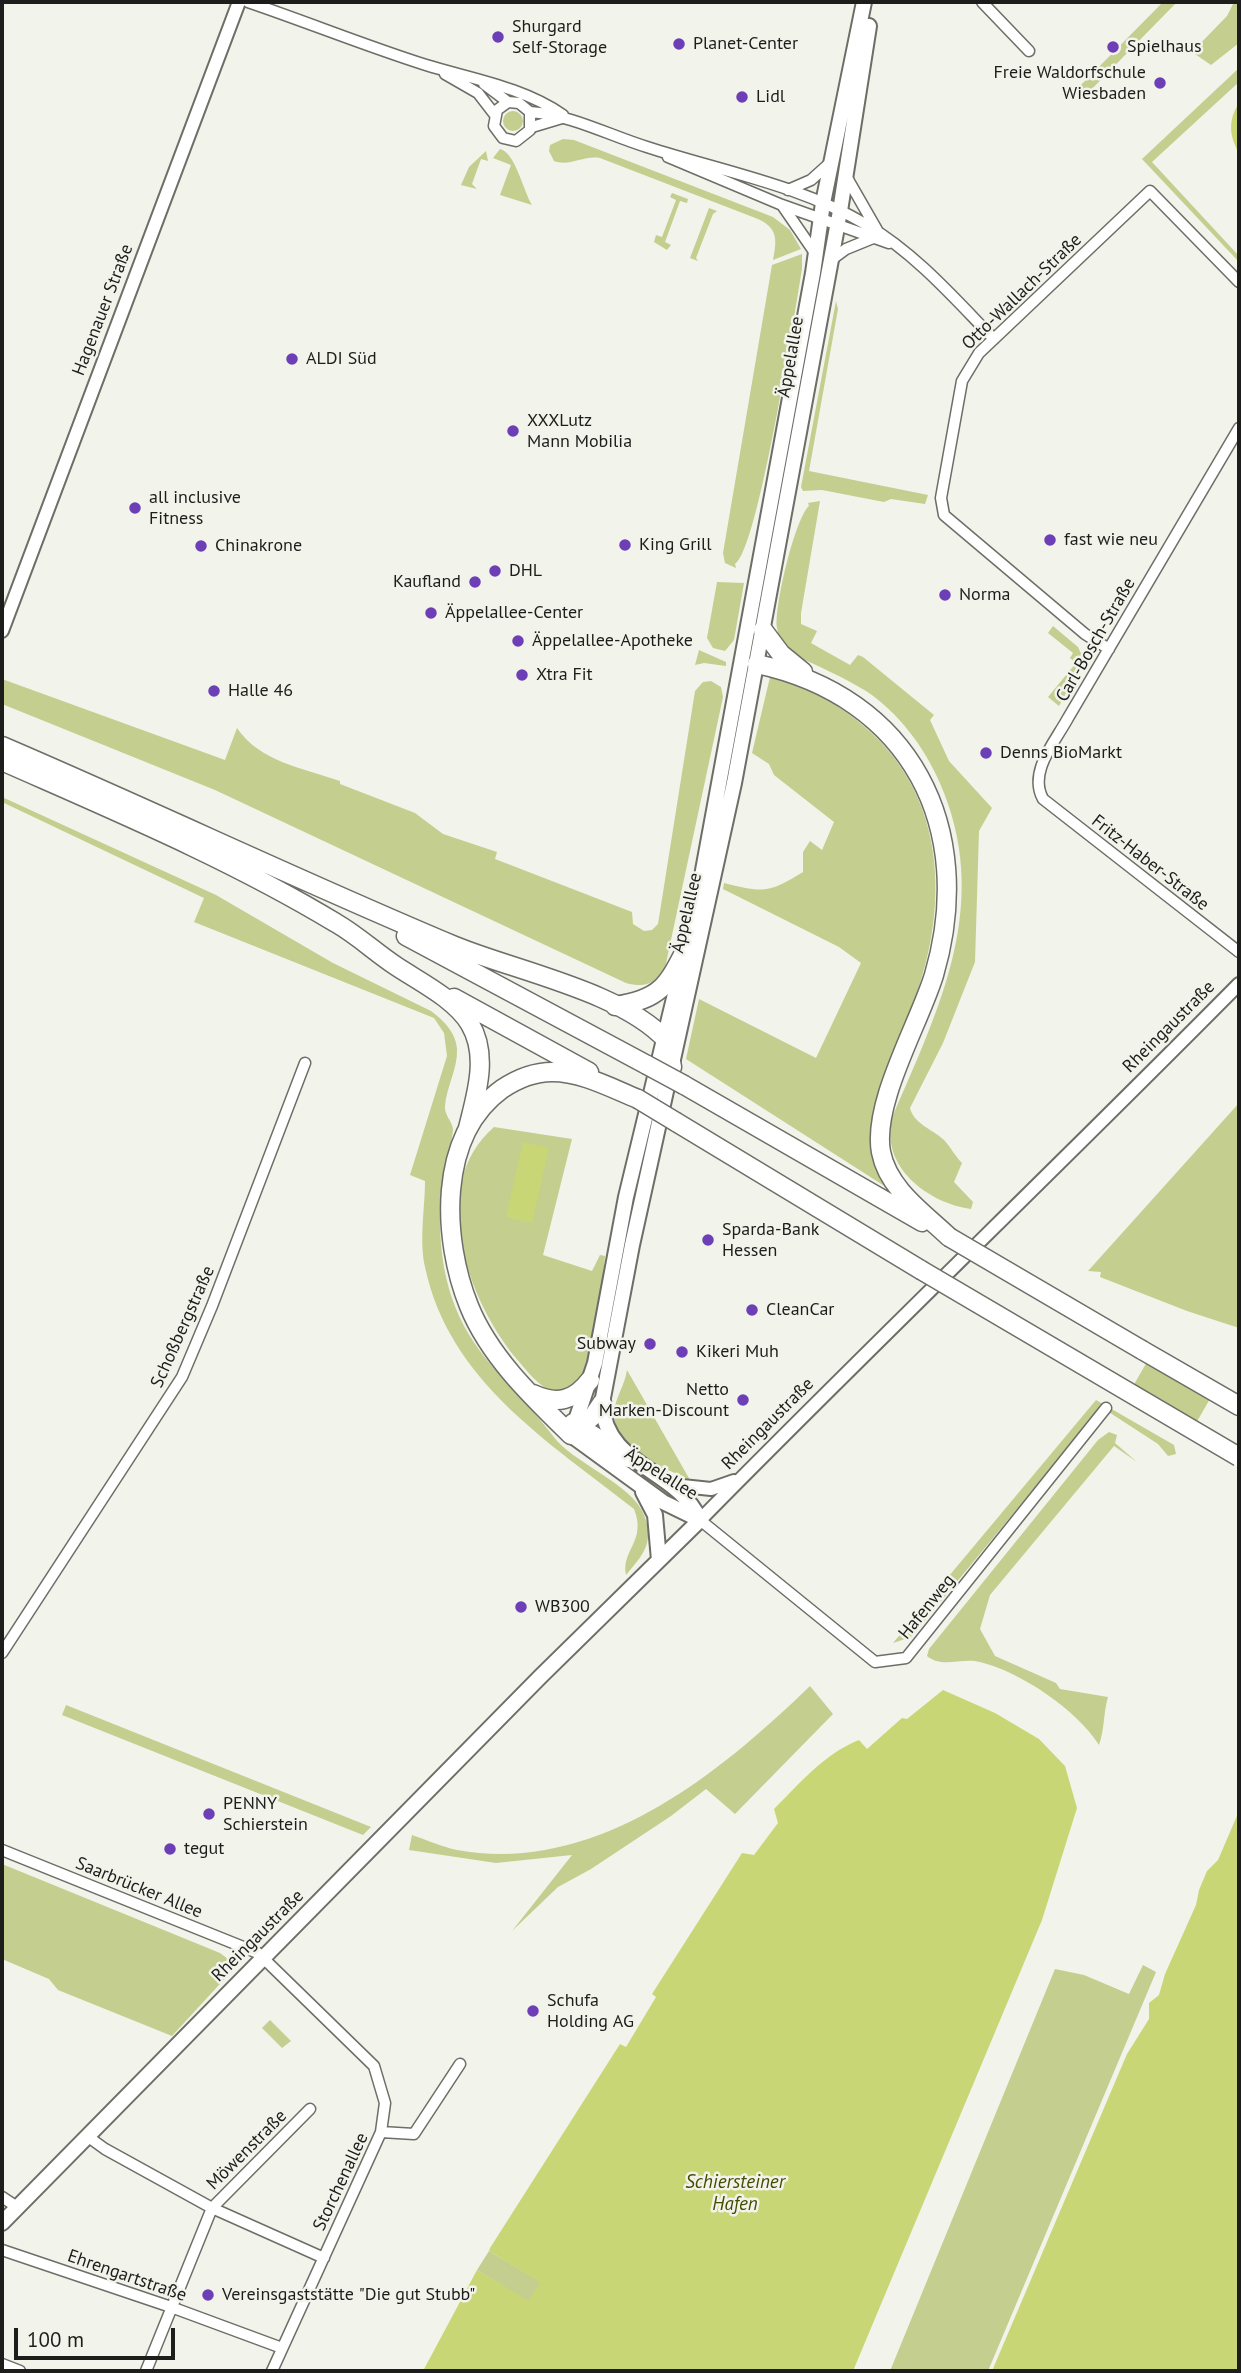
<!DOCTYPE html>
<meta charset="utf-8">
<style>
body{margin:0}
#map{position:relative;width:1241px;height:2373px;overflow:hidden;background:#f2f3eb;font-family:"PT Sans",sans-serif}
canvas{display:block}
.frame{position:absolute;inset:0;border:4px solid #1d1d1b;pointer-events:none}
.scale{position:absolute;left:14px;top:2328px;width:161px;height:32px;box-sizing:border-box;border:4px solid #1d1d1b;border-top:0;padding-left:9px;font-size:21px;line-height:24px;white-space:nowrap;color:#1d1d1b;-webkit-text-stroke:5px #f2f3eb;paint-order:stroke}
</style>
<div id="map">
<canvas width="1241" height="2373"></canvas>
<div class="frame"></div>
<div class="scale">100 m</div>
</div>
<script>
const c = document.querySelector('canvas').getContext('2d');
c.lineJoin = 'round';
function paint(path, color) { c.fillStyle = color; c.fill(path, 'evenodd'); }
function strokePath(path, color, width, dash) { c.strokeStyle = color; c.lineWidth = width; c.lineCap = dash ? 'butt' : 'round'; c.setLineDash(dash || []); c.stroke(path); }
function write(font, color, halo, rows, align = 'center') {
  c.font = font + ' "PT Sans",sans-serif'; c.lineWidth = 5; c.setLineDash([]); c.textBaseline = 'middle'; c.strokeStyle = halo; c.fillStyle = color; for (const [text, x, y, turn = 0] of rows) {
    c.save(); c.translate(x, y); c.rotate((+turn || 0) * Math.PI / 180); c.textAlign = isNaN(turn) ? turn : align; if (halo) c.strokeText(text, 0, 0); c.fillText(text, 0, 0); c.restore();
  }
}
paint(new Path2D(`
 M 1163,2 L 1177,2 L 1085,96 L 1077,89 Z
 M 1234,2 L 1239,2 L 1239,43 L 1211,65 L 1192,52 L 1227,16 Z
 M 1239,68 L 1239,82 L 1152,162 L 1239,256 L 1239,262 L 1142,159 Z
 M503 121a10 10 0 1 1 20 0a10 10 0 1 1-20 0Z
 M 563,139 L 574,140 L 773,217 L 790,230 L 801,249 L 773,260 C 777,240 778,228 758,219 L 600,158 C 584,155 569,167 554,161 L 549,151 L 550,145 Z
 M 500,149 C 515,152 523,190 532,205 L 500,195 L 511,165 L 493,158 Z
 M 486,151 L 488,161 L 481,159 L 472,184 L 477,189 L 461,185 L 469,167 Z
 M 672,193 L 688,199 L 687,203 L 680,201 L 665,242 L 671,245 L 667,250 L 654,242 L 656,235 L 662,237 L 676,200 L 670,197 Z
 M 709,208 L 717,211 L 713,214 L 696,258 L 698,261 L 690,258 Z
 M 802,254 L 802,269 C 795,311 758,550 735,564 L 736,568 L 725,563 L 723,553 L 772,265 Z
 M 836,301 L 838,309 L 809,471 L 928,495 L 925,504 L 891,499 L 884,502 L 822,490 L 803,491 L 801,487 Z
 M 820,501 L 801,613 L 801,624 L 817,631 L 811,643 L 850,665 L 858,655 L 863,657 L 934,715 L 930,720 L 949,761 L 992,808 L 979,831 L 975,962 L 943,1043 L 910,1108 C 914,1124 932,1129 944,1140 C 950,1146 955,1156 962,1163 L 954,1182 L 973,1202 L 971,1209 C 928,1203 880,1167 892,1118 C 940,1006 993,902 939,781 C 924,747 898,712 866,691 C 843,677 818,666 794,655 C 785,648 779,640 777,628 C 774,607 795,518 809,506 L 808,503 Z
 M 717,582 L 744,583 L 734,640 L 725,651 L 713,648 L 707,638 Z
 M 1053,626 L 1078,647 L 1084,660 L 1059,706 L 1048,697 L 1076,663 L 1070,658 L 1073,653 L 1048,633 Z
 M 699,650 L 726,662 L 726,666 L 704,663 L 695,665 Z
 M 770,677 C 799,677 844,709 866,728 C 947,798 949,907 914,1001 C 891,1063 853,1122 886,1187 L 686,1059 L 699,999 L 816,1058 L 861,963 L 839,947 L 723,889 L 724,883 C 763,893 769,893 803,872 L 803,852 L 810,841 L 822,850 L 834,822 L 774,775 L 769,764 L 752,753 Z
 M 2,679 L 225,760 L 237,728 C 260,762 303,768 340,781 L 340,784 L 415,813 L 443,834 L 497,852 L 495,859 L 632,912 L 633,924 L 644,931 L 652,930 L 658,924 L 695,691 L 703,682 L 711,681 L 721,687 L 723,697 L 665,968 C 655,984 645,988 626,983 L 215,790 L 2,704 Z
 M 2,797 L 216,895 L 333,963 L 431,1011 C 443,1020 456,1032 457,1049 C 458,1068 446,1088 445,1106 C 444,1115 453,1122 453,1130 C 452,1142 447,1154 445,1166 C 436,1221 438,1276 464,1326 C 488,1370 526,1399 553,1436 C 571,1462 633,1484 644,1515 C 655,1542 643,1555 626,1575 C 621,1550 647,1541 634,1509 C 549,1442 449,1381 425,1267 C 419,1240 425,1208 425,1181 L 410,1175 L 447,1056 L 444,1033 L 434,1018 L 194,922 L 204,898 L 2,802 Z
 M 1239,1103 L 1239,1328 L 1187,1311 L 1100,1277 L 1101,1272 L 1088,1271 Z
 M 494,1127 L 572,1139 L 543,1255 L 592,1271 L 600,1255 L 605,1256 C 602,1285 594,1372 574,1389 L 555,1393 C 538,1386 527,1371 515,1357 C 468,1299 426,1186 494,1127 Z
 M 1155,1348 L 1218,1385 L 1188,1437 L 1125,1400 Z
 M 627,1370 L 690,1480 C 664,1468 614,1448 614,1413 C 615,1398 625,1385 627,1370 Z
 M 1096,1400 L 1174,1445 L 1176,1454 L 1168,1456 L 1158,1444 L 1101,1407 L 918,1629 L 911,1637 L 893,1643 Z
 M 1109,1432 L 1117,1435 L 1115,1443 L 1137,1462 L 1114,1446 L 990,1595 L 980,1629 L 995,1656 L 1056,1683 L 1060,1689 L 1108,1697 C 1103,1714 1105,1728 1099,1745 C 1077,1710 1021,1672 980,1662 C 961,1657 943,1669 927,1656 L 929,1649 L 1098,1440 Z
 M 597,1444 L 680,1498 L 678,1508 Z
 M 810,1686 L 833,1714 L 735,1814 L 706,1789 L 671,1816 L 591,1869 L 558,1887 L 512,1931 L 572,1855 L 496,1863 L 409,1850 L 412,1835 C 427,1840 442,1847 457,1850 C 595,1875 717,1776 810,1686 Z
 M 66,1705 L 371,1827 L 363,1835 L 62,1715 Z
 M 2,1864 L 220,1953 L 232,1962 L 230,1973 L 172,2036 L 58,1990 L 49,1979 L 2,1959 Z
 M 1143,1965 L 1156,1972 L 988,2371 L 890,2371 L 1055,1969 L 1084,1975 L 1129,1994 Z
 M 270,2020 L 291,2041 L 282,2048 L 262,2028 Z
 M 489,2251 L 541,2282 L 529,2302 L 477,2270 Z`), '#c4ce8e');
paint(new Path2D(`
 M 1239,103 L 1239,153 C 1229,136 1228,120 1239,103 Z
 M 523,1142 L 549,1148 L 532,1223 L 506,1217 Z
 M 943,1690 L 995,1713 L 1039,1739 L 1065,1766 L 1077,1808 L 1042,1920 L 853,2371 L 423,2371 L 477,2270 L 529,2301 L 540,2282 L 489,2251 L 490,2248 L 620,2044 L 626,2047 L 656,1997 L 652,1994 L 742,1853 L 754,1855 L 778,1823 L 774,1809 C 800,1783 824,1754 859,1740 L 867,1749 L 902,1718 L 907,1719 Z
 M 1239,1811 L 1239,2371 L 992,2371 L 1127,2054 L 1149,2019 L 1149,2003 L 1159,1995 L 1165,1974 L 1196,1905 L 1199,1890 L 1207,1871 L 1218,1860 Z`), '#c9d676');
const minor = new Path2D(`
 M 248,2 C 307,22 366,46 426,65 C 472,79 523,87 563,115
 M 982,2 L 1029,51
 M 445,74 L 478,93 L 495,115
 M 484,84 L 508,102 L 519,103 L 530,112 L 530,130 L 516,141 L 503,138 L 494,126 L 497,110 L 508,102
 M 530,112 C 572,115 608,135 647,147 C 721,171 800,185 867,225 C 916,254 955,299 994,339
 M 532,127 L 562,118
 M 668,157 L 782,205 L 889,243
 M 846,176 L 877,230
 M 788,190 L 811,180 L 831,162
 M 782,205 L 815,253
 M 831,260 L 846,249 L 873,238
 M 1239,428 L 1068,718 C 1055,742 1028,772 1043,799 L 1239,952
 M 1109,649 L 1085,634 L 944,515 L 941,498 L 962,381 L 979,353 L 1150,191 L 1239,282
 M 700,1520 L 875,1662 L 906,1658 L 1106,1408
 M 2,1653 L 182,1377 L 212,1306 L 305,1063
 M 2,1850 L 258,1953 L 374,2066 L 385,2103 L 381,2132 L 272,2371
 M 381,2132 L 414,2134 L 460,2064
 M 87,2136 L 105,2149 L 212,2208 L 324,2258
 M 2,2197 L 17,2207
 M 2,2250 L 171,2307 L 282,2348
 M 2,2364 L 20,2371
 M 146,2371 L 212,2208 L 310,2109`);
const tertiary = new Path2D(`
 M 2,631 L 239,2
 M 673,1485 L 711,1489 L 734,1481
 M 700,1520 C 878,1339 1061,1164 1239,984`);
const secondary = new Path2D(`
 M 643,1492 L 655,1515 L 659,1560
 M 700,1520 L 663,1502 L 571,1435 L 595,1363 L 626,1197 L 697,903 L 813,273 L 823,203 L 864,2
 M 700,1520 C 677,1468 605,1467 602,1403 L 632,1245 L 734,783 L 840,211 L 869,26
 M 2,2223 L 541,1676 L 700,1520`);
const motorway = new Path2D(`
 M 763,630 L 781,654 L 803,672
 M 757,664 C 911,697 977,828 934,975 C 919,1024 872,1103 881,1152 C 888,1189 924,1213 949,1237
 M 2,746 C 154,811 302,882 455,946 C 516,971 623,992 667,1041 L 672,1067
 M 2,761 C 115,811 230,859 336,923 C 357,935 375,952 396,966 C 420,982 455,999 470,1024 C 489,1056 476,1095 468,1128
 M 406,936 L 647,1065
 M 454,998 L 589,1072
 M 615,1006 C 661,999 667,986 687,947
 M 684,1085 L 922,1222
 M 676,1122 L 921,1270
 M 1142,1350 L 1239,1406
 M 533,1394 C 557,1405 574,1401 590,1380
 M 602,1403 L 594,1415 L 571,1435 C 532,1397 489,1356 469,1306 C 442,1239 437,1136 502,1089 C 517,1079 534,1072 552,1072 C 582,1072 611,1088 638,1099
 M 573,1423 L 629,1458`);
strokePath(minor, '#6d6e67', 13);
strokePath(tertiary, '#6d6e67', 16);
strokePath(secondary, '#6d6e67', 18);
strokePath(motorway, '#6d6e67', 21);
strokePath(minor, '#fff', 10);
strokePath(tertiary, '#fff', 12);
strokePath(secondary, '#fff', 14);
strokePath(motorway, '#fff', 18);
const motorwayBridge = new Path2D(`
 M 647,1065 L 684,1085
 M 638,1099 L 676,1122
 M 949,1237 L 1142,1350
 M 921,1270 L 1239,1457`);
strokePath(motorwayBridge, '#6d6e67', 21, []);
strokePath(motorwayBridge, '#fff', 18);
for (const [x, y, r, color] of [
 [498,37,7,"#6d3fb6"],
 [679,44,7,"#6d3fb6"],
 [1113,47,7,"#6d3fb6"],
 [1160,83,7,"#6d3fb6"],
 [742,97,7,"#6d3fb6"],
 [292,359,7,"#6d3fb6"],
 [513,431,7,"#6d3fb6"],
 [135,508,7,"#6d3fb6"],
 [1050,540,7,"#6d3fb6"],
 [625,545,7,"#6d3fb6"],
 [201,546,7,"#6d3fb6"],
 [495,571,7,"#6d3fb6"],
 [475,582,7,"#6d3fb6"],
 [945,595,7,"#6d3fb6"],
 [431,613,7,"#6d3fb6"],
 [518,641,7,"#6d3fb6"],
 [522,675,7,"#6d3fb6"],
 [214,691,7,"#6d3fb6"],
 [986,753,7,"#6d3fb6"],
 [708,1240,7,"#6d3fb6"],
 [752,1310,7,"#6d3fb6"],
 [650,1344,7,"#6d3fb6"],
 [682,1352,7,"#6d3fb6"],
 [743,1400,7,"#6d3fb6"],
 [521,1607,7,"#6d3fb6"],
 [209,1814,7,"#6d3fb6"],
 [170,1849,7,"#6d3fb6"],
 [533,2011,7,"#6d3fb6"],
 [208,2295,7,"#6d3fb6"]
]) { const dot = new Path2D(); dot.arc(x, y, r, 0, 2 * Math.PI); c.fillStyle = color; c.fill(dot); strokePath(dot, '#f2f3eb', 2.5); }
write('18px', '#1d1d1b', '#f2f3eb', [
 ["Shurgard",512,27],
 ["Self-Storage",512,48],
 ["Planet-Center",693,44],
 ["Spielhaus",1127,47],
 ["Freie Waldorfschule",1146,73,"right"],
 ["Wiesbaden",1146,94,"right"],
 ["Lidl",756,97],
 ["ALDI Süd",306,359],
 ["XXXLutz",527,421],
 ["Mann Mobilia",527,442],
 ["all inclusive",149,498],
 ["Fitness",149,519],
 ["fast wie neu",1064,540],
 ["King Grill",639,545],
 ["Chinakrone",215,546],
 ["DHL",509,571],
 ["Kaufland",461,582,"right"],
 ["Norma",959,595],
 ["Äppelallee-Center",445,613],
 ["Äppelallee-Apotheke",532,641],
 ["Xtra Fit",536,675],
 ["Halle 46",228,691],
 ["Denns BioMarkt",1000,753],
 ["Sparda-Bank",722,1230],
 ["Hessen",722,1251],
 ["CleanCar",766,1310],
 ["Subway",636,1344,"right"],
 ["Kikeri Muh",696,1352],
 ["Netto",729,1390,"right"],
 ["Marken-Discount",729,1411,"right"],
 ["WB300",535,1607],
 ["PENNY",223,1804],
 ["Schierstein",223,1825],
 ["tegut",184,1849],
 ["Schufa",547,2001],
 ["Holding AG",547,2022],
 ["Vereinsgaststätte \"Die gut Stubb\"",222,2295]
], 'left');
write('18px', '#1d1d1b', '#f2f3eb', [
 ["Otto-Wallach-Straße",1022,292,-44],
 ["Hagenauer Straße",103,310,-69],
 ["Äppelallee",791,357,-80],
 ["Carl-Bosch-Straße",1096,640,-60],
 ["Fritz-Haber-Straße",1150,863,38],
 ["Äppelallee",687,913,-77],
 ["Rheingaustraße",1169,1027,-45],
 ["Schoßbergstraße",183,1327,-66],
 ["Rheingaustraße",768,1424,-45],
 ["Äppelallee",661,1474,32],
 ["Hafenweg",927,1607,-51],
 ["Saarbrücker Allee",139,1888,22],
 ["Rheingaustraße",258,1936,-45],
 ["Möwenstraße",247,2150,-45],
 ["Storchenallee",341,2182,-65],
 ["Ehrengartstraße",127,2276,19]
]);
write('italic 19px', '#454c00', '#f2f3eb', [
 ["Schiersteiner",735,2183],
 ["Hafen",735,2205]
]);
</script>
